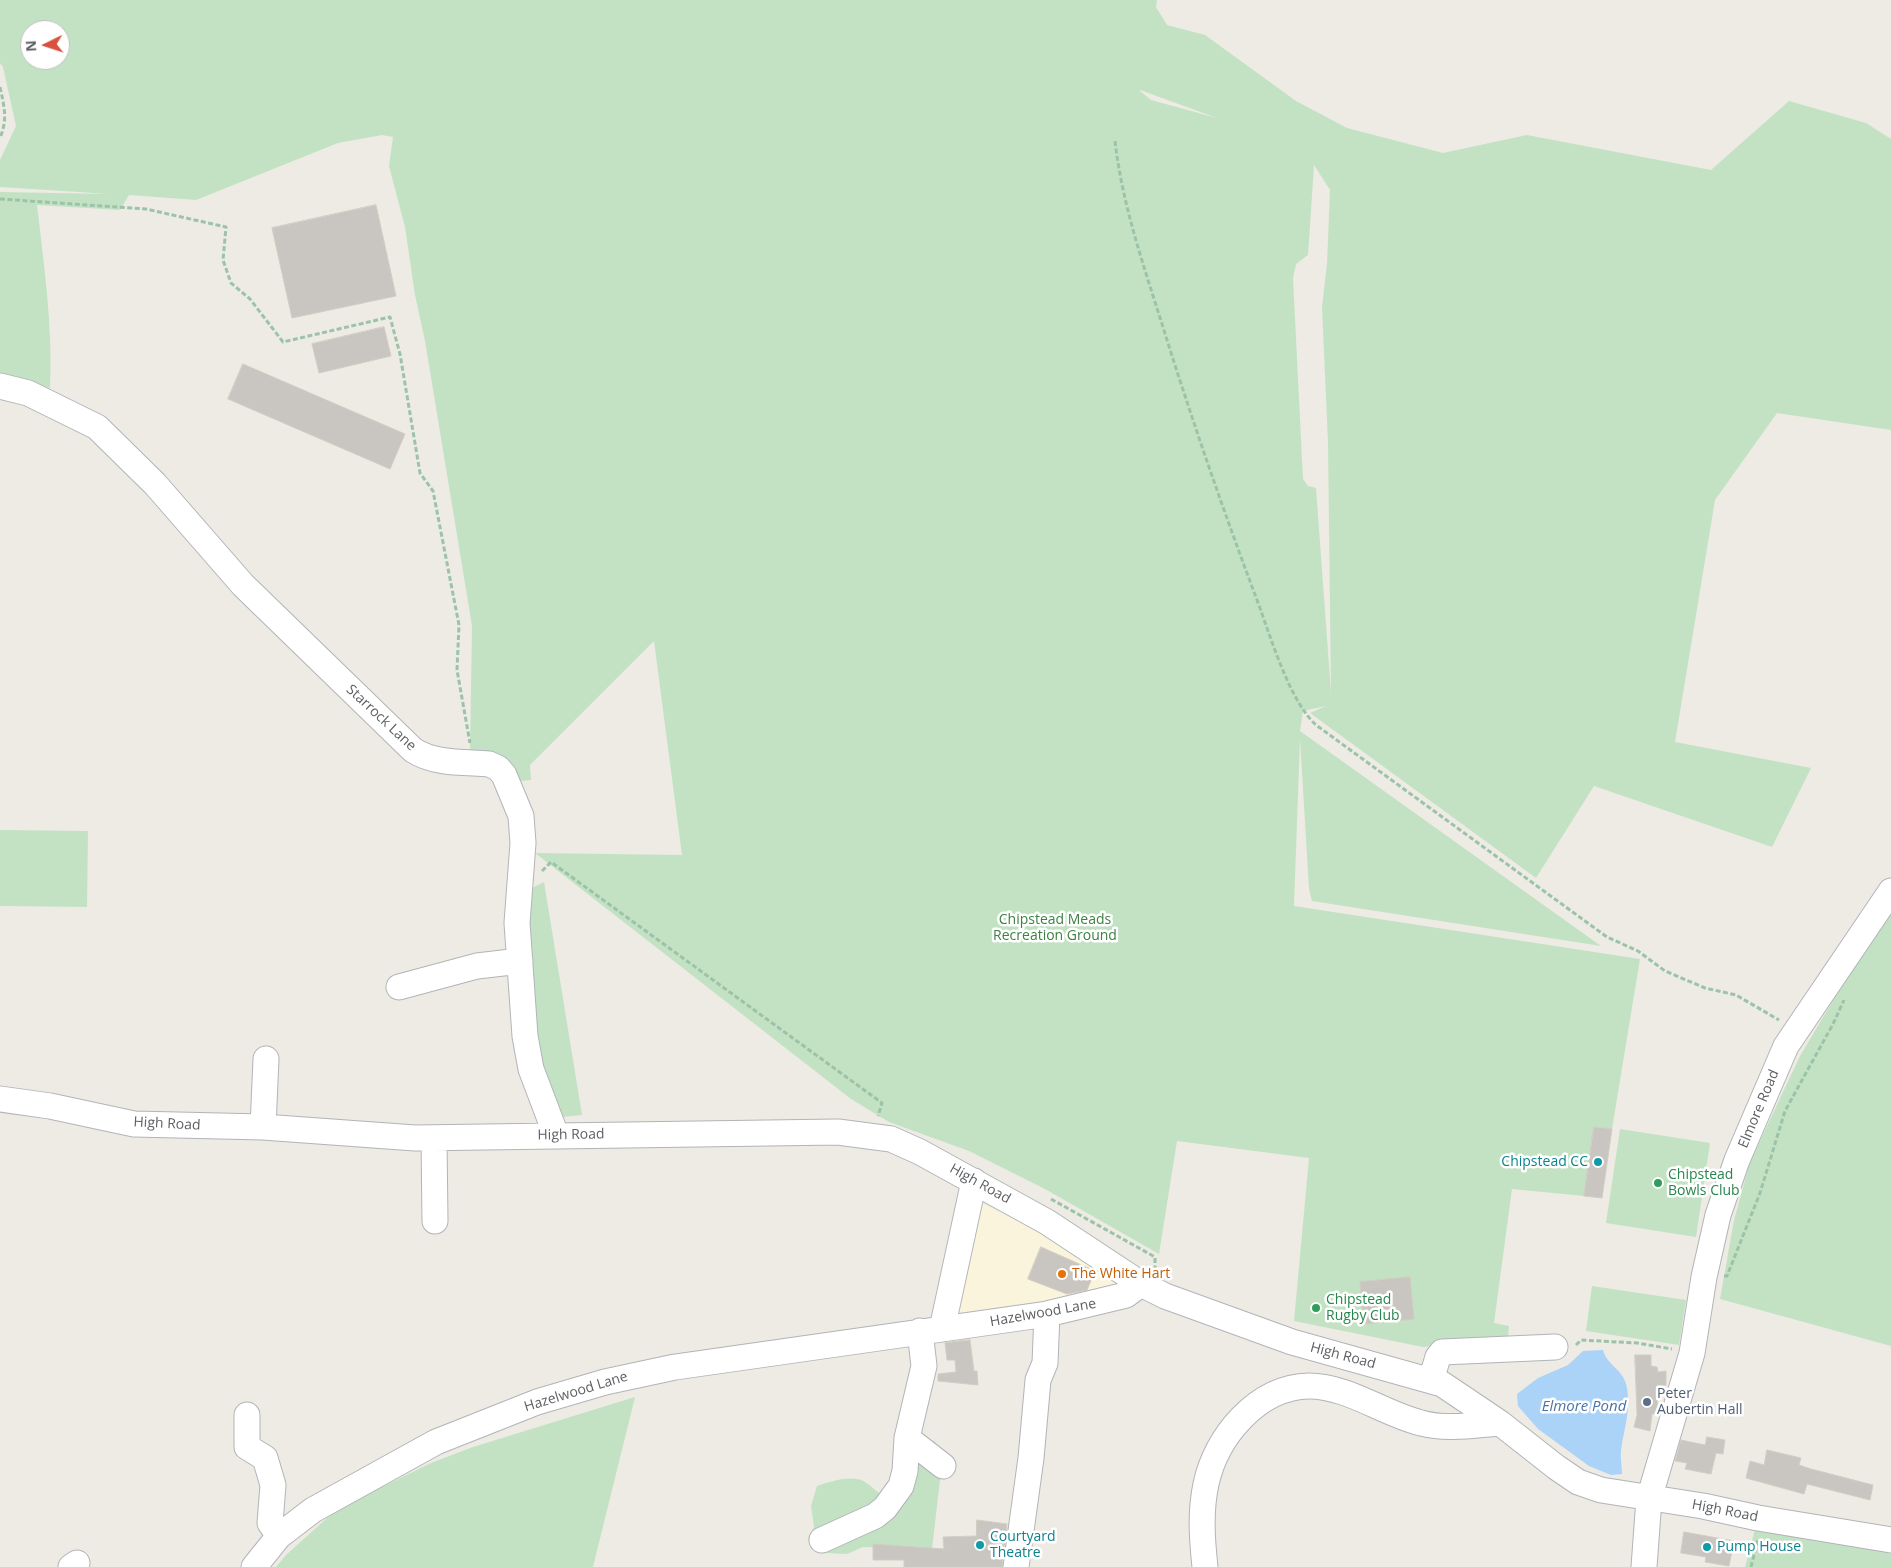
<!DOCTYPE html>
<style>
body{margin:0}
#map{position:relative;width:1891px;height:1567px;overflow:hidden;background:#edebe4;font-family:"Open Sans",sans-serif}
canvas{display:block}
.north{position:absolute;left:20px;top:20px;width:50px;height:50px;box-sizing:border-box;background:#fff;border:1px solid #bebfc1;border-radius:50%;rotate:266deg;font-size:14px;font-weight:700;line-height:20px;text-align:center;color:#5c5f63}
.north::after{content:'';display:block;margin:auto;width:18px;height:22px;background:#d9513f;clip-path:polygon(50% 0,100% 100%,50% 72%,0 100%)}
</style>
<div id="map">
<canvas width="1891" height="1567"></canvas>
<div class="north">N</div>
</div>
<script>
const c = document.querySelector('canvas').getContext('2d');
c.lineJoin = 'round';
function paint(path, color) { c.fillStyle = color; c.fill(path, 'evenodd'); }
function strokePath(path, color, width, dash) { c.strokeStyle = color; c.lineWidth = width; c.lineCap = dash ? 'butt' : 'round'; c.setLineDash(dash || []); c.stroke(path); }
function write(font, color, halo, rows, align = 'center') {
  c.font = font + ' "Open Sans",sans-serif'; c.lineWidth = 5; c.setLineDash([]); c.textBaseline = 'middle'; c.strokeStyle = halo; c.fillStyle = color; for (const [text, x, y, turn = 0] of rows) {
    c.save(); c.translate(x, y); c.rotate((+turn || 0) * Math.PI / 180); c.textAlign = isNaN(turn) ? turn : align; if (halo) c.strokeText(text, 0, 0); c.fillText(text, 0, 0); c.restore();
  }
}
paint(new Path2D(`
 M 979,1202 L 1045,1234 L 1125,1285 L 951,1322 Z`), '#faf4dc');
paint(new Path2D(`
 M 0,0 L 1157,0 L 1156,7 L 1167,25 L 1205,35 L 1296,101 L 1347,128 L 1443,153 L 1527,135 L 1711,170 L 1789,101 L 1866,123 L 1891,139 L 1891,430 L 1777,413 L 1715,500 L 1675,742 L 1811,768 L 1772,847 L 1594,786 L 1536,878 L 1310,713 L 1326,706 L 1303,711 L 1300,731 L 1601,946 L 1312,901 L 1309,889 L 1300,739 L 1294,906 L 1640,959 L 1612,1129 L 1594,1127 L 1584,1196 L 1512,1189 L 1494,1323 L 1509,1326 L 1508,1336 L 1423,1347 L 1294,1321 L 1309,1158 L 1177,1141 L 1159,1254 L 1045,1189 L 969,1151 L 889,1122 L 851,1099 L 535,853 L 682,855 L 654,641 L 530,765 L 531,780 L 520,781 L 470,752 L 472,626 L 425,341 L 415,295 L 405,227 L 389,166 L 393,137 L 382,135 L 338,143 L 196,200 L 129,195 L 120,210 L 37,205 C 44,266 53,326 50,388 L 0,373 L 0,192 L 110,194 L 0,187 L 0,160 L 16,126 L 3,67 L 0,63 ZM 30,30 L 60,30 L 60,60 L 30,60 ZM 1140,91 L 1140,90 L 1217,118 L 1151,100 ZM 1314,165 L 1330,190 L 1327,264 L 1322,307 L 1328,442 L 1331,693 L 1316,488 L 1308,486 L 1303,479 L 1293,278 L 1296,264 L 1308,255 Z
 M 0,830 L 88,831 L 87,907 L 0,906 Z
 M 544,882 L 582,1115 L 562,1117 L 536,1068 L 526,891 Z
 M 1891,903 L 1891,1346 L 1720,1299 L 1734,1220 L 1750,1162 L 1800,1056 Z
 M 1620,1129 L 1710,1143 L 1696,1237 L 1606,1223 Z
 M 1592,1286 L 1686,1300 L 1679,1345 L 1586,1331 Z
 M 635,1397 L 593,1567 L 276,1567 L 286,1555 L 337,1509 L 431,1463 L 473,1447 Z
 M 923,1438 L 934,1441 L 943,1454 L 932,1549 L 863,1547 L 847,1554 L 826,1553 L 811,1549 L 808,1538 L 814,1527 L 811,1506 L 817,1486 C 830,1482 852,1474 865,1482 C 875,1488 876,1494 889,1496 Z
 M 1755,1529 L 1854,1545 L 1891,1554 L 1891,1567 L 1745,1567 Z`), '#c3e2c4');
paint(new Path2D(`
 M 1603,1350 C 1607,1366 1624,1369 1627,1388 C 1631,1411 1624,1428 1621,1450 C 1620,1458 1622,1466 1622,1474 L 1611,1475 L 1589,1466 L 1538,1429 L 1518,1406 L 1517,1394 L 1538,1378 L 1568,1365 L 1583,1351 Z`), '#abd3f7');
const building = new Path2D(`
 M 376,205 L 396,296 L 292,318 L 272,228 Z
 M 384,327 L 391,356 L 319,373 L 312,344 Z
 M 243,364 L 405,434 L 390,469 L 228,399 Z
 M 1594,1127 L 1612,1129 L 1602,1198 L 1584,1196 Z
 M 1041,1247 L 1095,1271 L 1087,1290 L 1067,1294 L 1028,1279 Z
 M 1410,1277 L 1414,1319 L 1364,1324 L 1360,1282 Z
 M 970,1340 L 974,1371 L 977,1371 L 978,1385 L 938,1381 L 938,1374 L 956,1372 L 955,1360 L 947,1360 L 945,1343 Z
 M 1635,1355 L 1651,1355 L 1651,1366 L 1657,1367 L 1658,1372 L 1666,1371 L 1666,1385 L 1662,1386 L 1661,1390 L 1658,1390 L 1657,1414 L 1652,1414 L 1650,1431 L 1634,1427 L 1637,1415 Z
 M 1707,1437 L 1725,1440 L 1723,1454 L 1716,1453 L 1711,1474 L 1685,1469 L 1687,1463 L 1675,1461 L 1681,1440 L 1705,1445 Z
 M 1767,1450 L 1801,1458 L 1799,1465 L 1811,1469 L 1873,1485 L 1870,1500 L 1807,1484 L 1804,1494 L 1746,1478 L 1750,1461 L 1764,1465 Z
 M 977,1520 L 1007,1524 L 1002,1567 L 904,1567 L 904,1560 L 873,1560 L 873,1544 L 944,1549 L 943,1537 L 976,1536 Z
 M 1684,1532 L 1734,1541 L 1729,1566 L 1705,1562 L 1706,1557 L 1681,1553 Z`);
paint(building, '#c9c6c1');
strokePath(building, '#d1cdc3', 1);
const minor = new Path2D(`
 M 0,386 L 28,393 L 97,427 L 155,484 L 243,585 L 413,750 C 434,764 464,762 489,764 L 498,768 L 504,775 L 521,816 L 523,843 L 517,923 L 525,1036 L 531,1069 L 556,1135
 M 399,987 L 477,966 L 520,961
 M 0,1099 L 50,1106 L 134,1124 L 263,1127 L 415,1138 L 838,1132 L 891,1139 L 920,1152 L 1047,1222 L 1141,1284 L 1165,1296 L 1292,1342 L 1442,1384 L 1500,1423 L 1556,1467 L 1578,1482 L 1601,1490 L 1703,1506 L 1758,1518 L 1891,1540
 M 263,1127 L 266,1059
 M 434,1138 L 435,1221
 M 942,1329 L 974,1181
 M 1431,1380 L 1438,1357 L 1442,1352 L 1555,1347
 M 247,1415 L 247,1447 L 265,1458 L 273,1485 L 270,1523 L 279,1536
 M 907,1438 L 943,1466
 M 822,1540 L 875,1516 L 885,1508 L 901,1486 L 905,1471 L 907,1438 L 924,1366 L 920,1331
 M 71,1567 L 77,1563
 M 254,1567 L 279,1536 L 313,1510 L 436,1442 L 537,1402 L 605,1382 L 675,1367 L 1047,1314 L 1126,1295 L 1141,1284
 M 1016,1567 L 1031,1458 L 1038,1380 L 1045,1363 L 1047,1314
 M 1205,1567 C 1202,1539 1200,1512 1206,1484 C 1216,1437 1257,1387 1309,1386 C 1348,1386 1384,1414 1421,1423 C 1447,1430 1474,1425 1500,1423
 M 1644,1567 L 1649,1499 L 1692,1353 L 1704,1277 L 1718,1215 L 1737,1160 L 1786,1046 L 1891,891`);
strokePath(minor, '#b1b4b8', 27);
strokePath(new Path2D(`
 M 0,87 C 4,106 8,119 0,138
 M 1115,141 C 1122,203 1143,264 1162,324 C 1190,414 1221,504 1254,592 C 1269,630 1287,698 1316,725 L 1607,937 L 1638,951 L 1665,971 L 1705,988 L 1736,995 L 1779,1020
 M 0,199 L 146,209 L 226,227 L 223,260 L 231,283 L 250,299 L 283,342 L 390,317 L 400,354 L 420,473 L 433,491 L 459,625 L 457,670 L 470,743
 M 542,871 L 551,862 L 882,1103 L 878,1116
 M 1051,1199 L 1155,1257 L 1155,1269
 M 1724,1276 L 1727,1276 L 1760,1193 L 1785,1111 L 1833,1024 L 1844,1000
 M 1576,1345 L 1581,1340 L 1637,1343 L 1672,1349
 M 1751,1567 L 1758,1539`), '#9cc3a9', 3, [5, 2.5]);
strokePath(minor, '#fff', 25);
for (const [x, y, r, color] of [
 [1598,1162,5,"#0f9aa8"],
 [1658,1183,5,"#2e9e5b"],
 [1062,1274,5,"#e8710a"],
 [1316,1308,5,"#2e9e5b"],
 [1647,1402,5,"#5c6f8a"],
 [980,1545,5,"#0f9aa8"],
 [1707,1547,5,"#0f9aa8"]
]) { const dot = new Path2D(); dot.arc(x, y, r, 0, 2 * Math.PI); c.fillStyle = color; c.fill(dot); strokePath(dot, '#fff', 2); }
write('14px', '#5c5f63', '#fff', [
 ["Starrock Lane",381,718,43],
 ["Elmore Road",1759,1109,-67],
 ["High Road",167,1124,3],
 ["High Road",571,1135,-1],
 ["High Road",980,1184,29],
 ["Hazelwood Lane",1043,1313,-10],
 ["High Road",1343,1356,15],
 ["Hazelwood Lane",576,1392,-17],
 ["High Road",1725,1511,11]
]);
write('14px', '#3d8143', '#fff', [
 ["Chipstead Meads",1055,920],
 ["Recreation Ground",1055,936]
]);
write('14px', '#0d838f', '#fff', [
 ["Chipstead CC",1588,1162,"right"],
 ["Courtyard",990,1537],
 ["Theatre",990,1553],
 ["Pump House",1717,1547]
], 'left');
write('14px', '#27864d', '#fff', [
 ["Chipstead",1668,1175],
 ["Bowls Club",1668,1191],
 ["Chipstead",1326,1300],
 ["Rugby Club",1326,1316]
], 'left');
write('14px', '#c56008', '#fff', [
 ["The White Hart",1072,1274]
], 'left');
write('14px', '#4e5e75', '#fff', [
 ["Peter",1657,1394],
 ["Aubertin Hall",1657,1410]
], 'left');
write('italic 15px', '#4973a7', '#fff', [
 ["Elmore Pond",1584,1407]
]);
</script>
